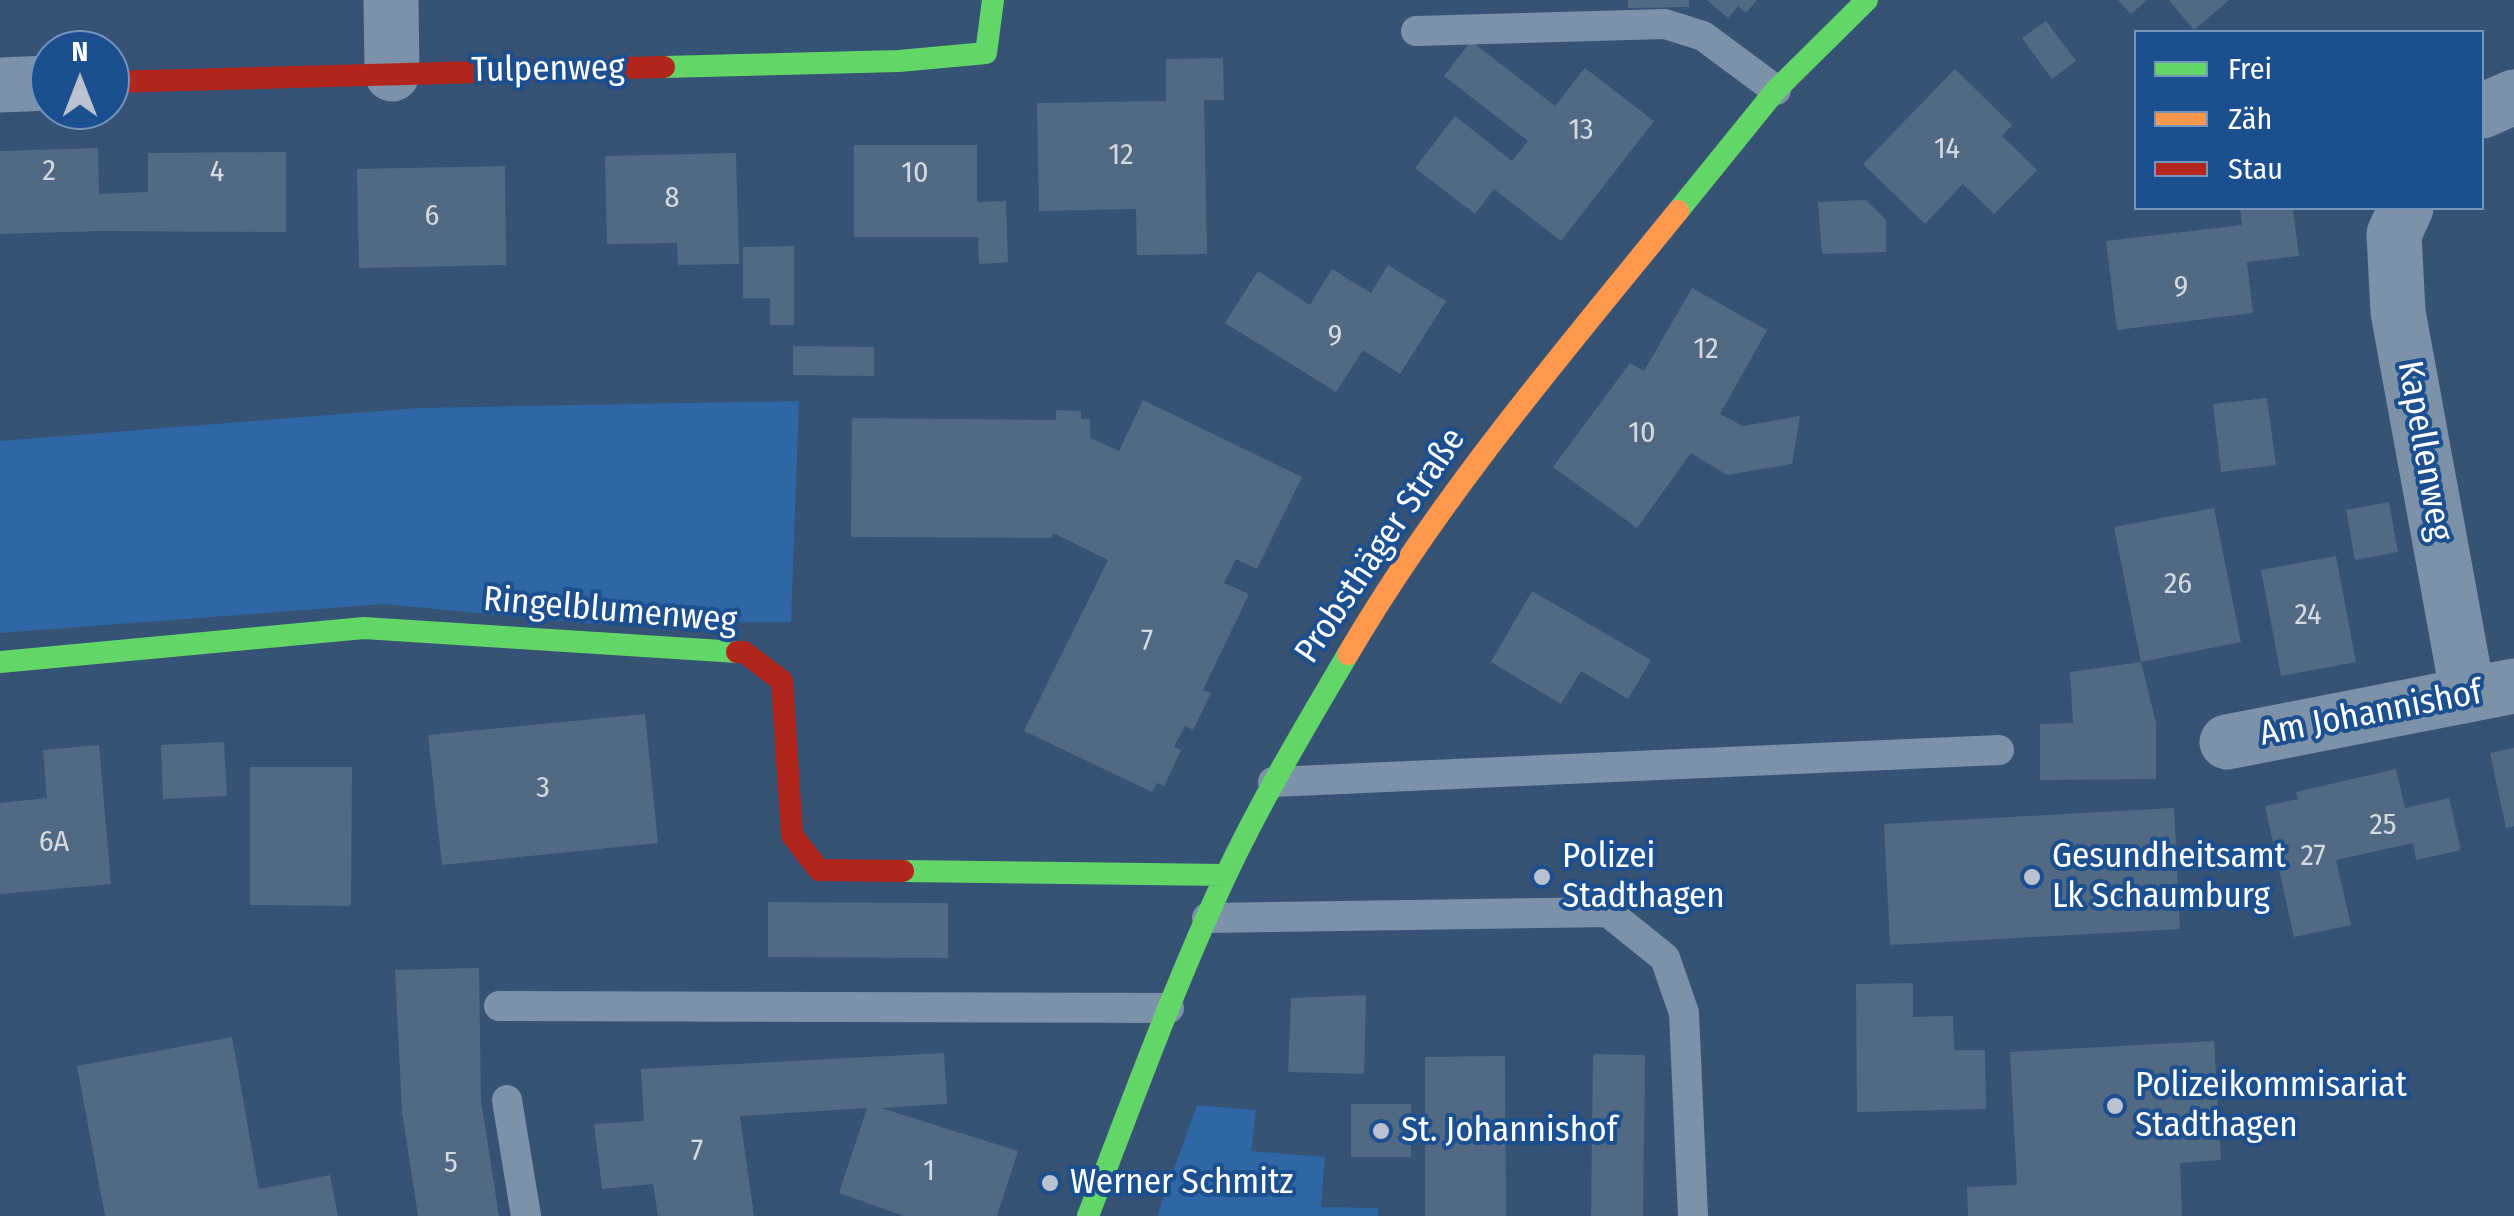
<!DOCTYPE html>
<meta charset="utf-8">
<style>
body{margin:0}
#map{position:relative;width:2514px;height:1216px;overflow:hidden;background:#365274;font-family:"Fira Sans Condensed",sans-serif}
canvas{display:block}
.legend{position:absolute;left:2134px;top:30px;width:350px;height:180px;box-sizing:border-box;background:#1b4f8f;border:2px solid #7695bc;margin:0;padding:12px 18px;list-style:none;font-size:30px;color:#fff}
.legend li{display:flex;align-items:center;gap:20px;height:50px}
.legend b{width:50px;border:2px solid #7695bc}
.north{position:absolute;left:30px;top:30px;width:100px;height:100px;box-sizing:border-box;background:#1b4f8f;border:2px solid #7695bc;border-radius:50%;rotate:0deg;font-size:28px;font-weight:700;line-height:40px;text-align:center;color:#fff}
.north::after{content:'';display:block;margin:auto;width:35px;height:45px;background:#b9c2ce;clip-path:polygon(50% 0,100% 100%,50% 72%,0 100%)}
</style>
<div id="map">
<canvas width="2514" height="1216"></canvas>
<ul class="legend">
<li><b style="height:12px;background:#63d668"></b>Frei</li>
<li><b style="height:12px;background:#ff974d"></b>Zäh</li>
<li><b style="height:12px;background:#b3261e"></b>Stau</li>
</ul>
<div class="north">N</div>
</div>
<script>
const c = document.querySelector('canvas').getContext('2d');
c.lineJoin = 'round';
function paint(path, color) { c.fillStyle = color; c.fill(path, 'evenodd'); }
function strokePath(path, color, width, dash) { c.strokeStyle = color; c.lineWidth = width; c.lineCap = dash ? 'butt' : 'round'; c.setLineDash(dash || []); c.stroke(path); }
function write(font, color, halo, rows, align = 'center') {
  c.font = font + ' "Fira Sans Condensed",sans-serif'; c.lineWidth = 8; c.setLineDash([]); c.textBaseline = 'middle'; c.strokeStyle = halo; c.fillStyle = color; for (const [text, x, y, turn = 0] of rows) {
    c.save(); c.translate(x, y); c.rotate((+turn || 0) * Math.PI / 180); c.textAlign = isNaN(turn) ? turn : align; if (halo) c.strokeText(text, 0, 0); c.fillText(text, 0, 0); c.restore();
  }
}
paint(new Path2D(`
 M 799,401 L 791,622 L 593,624 L 384,604 L 0,633 L 0,441 L 418,408 Z
 M 1197,1105 L 1256,1110 L 1251,1151 L 1325,1157 L 1321,1207 L 1378,1208 L 1378,1216 L 1157,1216 Z`), '#2f66a5');
paint(new Path2D(`
 M 1628,0 L 1689,0 L 1689,7 L 1628,8 Z
 M 1707,0 L 1757,0 L 1746,13 L 1738,6 L 1728,18 Z
 M 2118,0 L 2147,0 L 2131,14 Z
 M 2169,0 L 2229,0 L 2194,30 Z
 M 2046,21 L 2076,61 L 2052,79 L 2022,38 Z
 M 1471,41 L 1555,106 L 1585,68 L 1654,121 L 1561,241 L 1494,189 L 1475,214 L 1415,168 L 1455,116 L 1512,161 L 1528,141 L 1444,76 Z
 M 1223,58 L 1224,100 L 1204,100 L 1207,254 L 1137,255 L 1136,209 L 1039,211 L 1037,103 L 1166,101 L 1166,59 Z
 M 1955,69 L 2012,125 L 2002,136 L 2037,170 L 1994,214 L 1963,184 L 1925,224 L 1863,164 Z
 M 854,145 L 977,145 L 977,202 L 1006,201 L 1008,262 L 979,264 L 978,237 L 854,237 Z
 M 98,148 L 99,194 L 148,192 L 148,153 L 286,152 L 286,232 L 100,231 L 0,234 L 0,151 Z
 M 736,153 L 739,264 L 678,265 L 677,243 L 607,244 L 605,156 Z
 M 505,166 L 506,265 L 359,268 L 357,169 Z
 M 1866,200 L 1886,220 L 1886,252 L 1822,254 L 1818,202 Z
 M 2240,208 L 2293,208 L 2299,256 L 2247,262 L 2253,313 L 2117,330 L 2106,241 L 2242,225 Z
 M 794,246 L 794,325 L 770,325 L 770,298 L 743,298 L 743,247 Z
 M 1388,265 L 1446,301 L 1400,374 L 1363,350 L 1336,392 L 1225,323 L 1258,271 L 1310,305 L 1332,269 L 1371,293 Z
 M 1692,288 L 1767,330 L 1720,414 L 1743,426 L 1800,416 L 1792,464 L 1727,475 L 1691,453 L 1637,528 L 1553,467 L 1630,363 L 1644,371 Z
 M 793,346 L 874,347 L 874,376 L 793,375 Z
 M 2267,398 L 2276,465 L 2221,472 L 2213,404 Z
 M 1143,400 L 1302,477 L 1257,569 L 1236,559 L 1224,583 L 1249,594 L 1203,690 L 1211,693 L 1193,730 L 1185,726 L 1174,747 L 1181,750 L 1164,786 L 1157,783 L 1152,792 L 1024,731 L 1108,560 L 1055,534 L 1052,534 L 1052,538 L 851,537 L 852,418 L 1056,420 L 1056,410 L 1081,411 L 1081,419 L 1090,419 L 1090,438 L 1119,451 Z
 M 2389,502 L 2398,552 L 2355,560 L 2346,510 Z
 M 2214,508 L 2241,642 L 2141,662 L 2156,723 L 2156,779 L 2040,780 L 2040,724 L 2073,723 L 2070,672 L 2141,662 L 2114,527 Z
 M 2336,556 L 2356,662 L 2281,676 L 2261,570 Z
 M 1532,591 L 1651,660 L 1628,699 L 1581,671 L 1561,704 L 1491,662 Z
 M 645,714 L 658,843 L 442,865 L 428,735 Z
 M 224,742 L 227,796 L 163,799 L 161,745 Z
 M 99,745 L 111,884 L 0,894 L 0,803 L 47,798 L 43,750 Z
 M 2514,748 L 2514,826 L 2506,828 L 2490,753 Z
 M 250,767 L 352,767 L 351,906 L 250,905 Z
 M 2396,769 L 2405,808 L 2449,798 L 2461,850 L 2416,860 L 2413,843 L 2336,860 L 2351,925 L 2294,937 L 2265,806 L 2298,799 L 2296,792 Z
 M 2174,808 L 2180,929 L 1890,945 L 1884,824 Z
 M 768,902 L 948,903 L 948,958 L 768,957 Z
 M 479,968 L 481,1100 L 499,1216 L 418,1216 L 402,1112 L 395,970 Z
 M 1913,983 L 1913,1017 L 1953,1016 L 1954,1050 L 1985,1050 L 1986,1109 L 1857,1112 L 1856,984 Z
 M 1366,995 L 1364,1074 L 1288,1072 L 1291,998 Z
 M 232,1037 L 259,1189 L 330,1175 L 338,1216 L 105,1216 L 77,1066 Z
 M 2214,1041 L 2221,1160 L 2180,1163 L 2182,1216 L 1968,1216 L 1967,1187 L 2017,1185 L 2010,1052 Z
 M 944,1053 L 947,1104 L 881,1108 L 1018,1151 L 997,1216 L 904,1216 L 839,1193 L 867,1108 L 740,1116 L 754,1216 L 658,1216 L 653,1184 L 602,1189 L 594,1124 L 644,1121 L 641,1069 Z
 M 1593,1054 L 1645,1055 L 1643,1216 L 1591,1216 Z
 M 1505,1056 L 1506,1216 L 1425,1216 L 1425,1057 Z
 M 1351,1104 L 1411,1104 L 1411,1157 L 1351,1157 Z`), '#526984');
strokePath(new Path2D(`
 M 1416,31 L 1665,24 L 1703,36 L 1776,90
 M 1273,782 L 1999,750
 M 1207,918 L 1608,912 L 1665,958 L 1684,1013 L 1693,1216
 M 499,1006 L 1169,1008
 M 507,1100 L 526,1216`), '#7d92a8', 30);
strokePath(new Path2D(`
 M 391,0 L 392,74
 M 0,85 L 50,83
 M 2482,111 L 2514,97
 M 2406,208 L 2394,234 L 2398,312 L 2468,695
 M 2227,742 L 2514,686`), '#7d92a8', 55);
strokePath(new Path2D(`
 M 664,67 L 899,61 L 986,53 L 993,0
 M 1678,211 L 1776,90 L 1867,0
 M 0,662 L 364,628 L 737,652
 M 903,871 L 1226,875
 M 1088,1216 C 1132,1102 1174,986 1226,875 C 1262,799 1305,727 1348,654`), '#63d668', 22);
strokePath(new Path2D(`
 M 1348,654 C 1441,495 1562,354 1678,211`), '#ff974d', 22);
strokePath(new Path2D(`
 M 110,82 L 664,67
 M 737,652 L 744,652 L 782,681 L 792,835 L 819,870 L 903,871`), '#b3261e', 22);
for (const [x, y, r, color] of [
 [1542,877,10,"#b9c2ce"],
 [2032,877,10,"#b9c2ce"],
 [2115,1106,10,"#b9c2ce"],
 [1381,1131,10,"#b9c2ce"],
 [1050,1183,10,"#b9c2ce"]
]) { const dot = new Path2D(); dot.arc(x, y, r, 0, 2 * Math.PI); c.fillStyle = color; c.fill(dot); strokePath(dot, '#1b4f8f', 4); }
write('30px', '#d4dae0', null, [
 ["13",1581,131],
 ["14",1947,150],
 ["12",1121,156],
 ["2",49,172],
 ["4",217,173],
 ["10",915,174],
 ["8",672,199],
 ["6",432,217],
 ["9",2181,288],
 ["9",1335,337],
 ["12",1706,350],
 ["10",1642,434],
 ["26",2178,585],
 ["24",2308,616],
 ["7",1147,642],
 ["3",543,789],
 ["25",2383,826],
 ["6A",54,843],
 ["27",2313,857],
 ["7",697,1152],
 ["5",451,1164],
 ["1",929,1172]
]);
write('35px', '#fff', '#1b4f8f', [
 ["Tulpenweg",548,70,-1],
 ["Kapellenweg",2424,451,80],
 ["Probsthäger Straße",1381,546,-56],
 ["Ringelblumenweg",610,611,5],
 ["Am Johannishof",2371,714,-11]
]);
write('35px', '#fff', '#1b4f8f', [
 ["Polizei",1562,857],
 ["Stadthagen",1562,897],
 ["Gesundheitsamt",2052,857],
 ["Lk Schaumburg",2052,897],
 ["Polizeikommisariat",2135,1086],
 ["Stadthagen",2135,1126],
 ["St. Johannishof",1401,1131],
 ["Werner Schmitz",1070,1183]
], 'left');
</script>
